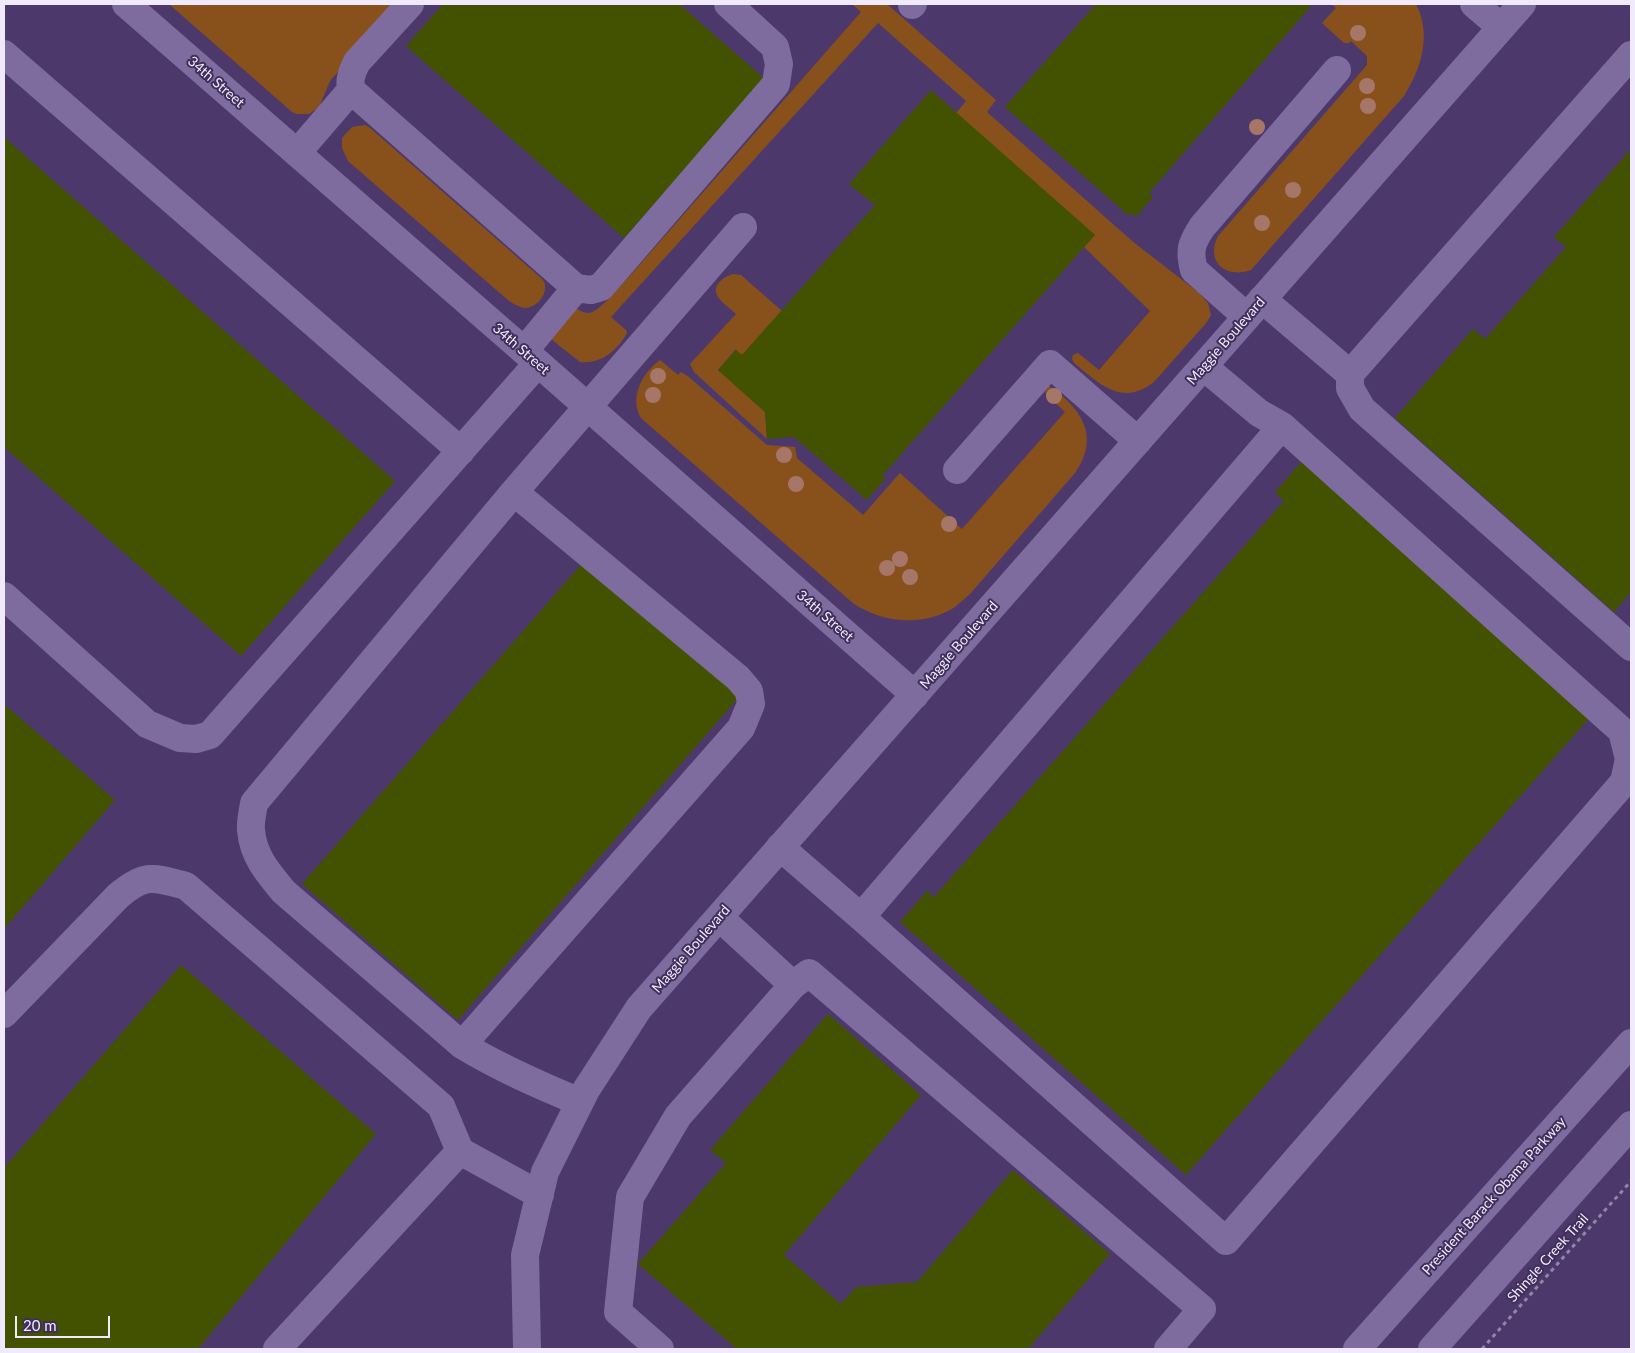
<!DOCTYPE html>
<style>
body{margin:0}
#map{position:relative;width:1635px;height:1353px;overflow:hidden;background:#402e5b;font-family:Lato,sans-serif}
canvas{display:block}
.frame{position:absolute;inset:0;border:5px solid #f0eafc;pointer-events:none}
.scale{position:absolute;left:15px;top:1316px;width:95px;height:22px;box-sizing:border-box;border:2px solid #f0eafc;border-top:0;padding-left:6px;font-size:15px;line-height:18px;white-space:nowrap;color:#f0eafc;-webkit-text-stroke:4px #402e5b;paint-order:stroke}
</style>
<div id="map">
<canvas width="1635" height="1353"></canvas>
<div class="frame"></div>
<div class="scale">20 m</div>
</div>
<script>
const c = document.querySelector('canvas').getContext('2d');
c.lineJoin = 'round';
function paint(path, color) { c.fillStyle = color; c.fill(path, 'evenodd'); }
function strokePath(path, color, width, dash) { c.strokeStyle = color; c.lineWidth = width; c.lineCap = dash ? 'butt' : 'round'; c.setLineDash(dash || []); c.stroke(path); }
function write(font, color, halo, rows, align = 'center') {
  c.font = font + ' Lato,sans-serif'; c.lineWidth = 4; c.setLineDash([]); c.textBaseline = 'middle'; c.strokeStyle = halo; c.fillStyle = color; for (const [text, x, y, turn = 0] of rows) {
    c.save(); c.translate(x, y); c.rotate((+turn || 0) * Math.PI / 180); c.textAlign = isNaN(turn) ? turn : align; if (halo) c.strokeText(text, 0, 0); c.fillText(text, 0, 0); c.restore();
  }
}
paint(new Path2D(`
 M 4,4 L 1631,4 L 1631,1349 L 4,1349 Z`), '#4d386b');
paint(new Path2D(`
 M 169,4 L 396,4 L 330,81 L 319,107 L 309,114 L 297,114 L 292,112 Z
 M 852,4 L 887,4 L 996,100 L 987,112 L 1132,241 L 1199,293 L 1208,303 L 1211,315 L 1207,322 L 1154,382 C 1122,407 1100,384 1074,363 L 1072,359 L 1073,355 L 1078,353 L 1099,370 L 1150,311 L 1084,247 L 1095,235 L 956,113 L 966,101 L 878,23 L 611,317 L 626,330 L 627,333 C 617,351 601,364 580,362 L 551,339 L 574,307 C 579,310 583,313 589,313 C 600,312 619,286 628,278 L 861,12 Z
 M 1331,4 L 1416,4 C 1432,35 1421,69 1404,96 L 1251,270 C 1226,279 1205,262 1218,236 L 1367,65 L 1367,56 L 1351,41 L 1349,43 L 1344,43 L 1322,23 L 1336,8 Z
 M 365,125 L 369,127 L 541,278 C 543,280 545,282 545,285 C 547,296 535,308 525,308 C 519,307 514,304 509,301 L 348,161 L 342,148 L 342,138 L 352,127 Z
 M 733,274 L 741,275 L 782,311 L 742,355 L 735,350 L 718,370 L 765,412 L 767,439 L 694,372 L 690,364 L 736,314 C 731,309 722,303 718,297 C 711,286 723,277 733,274 Z
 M 660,360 L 678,375 L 681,372 L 689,377 L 767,445 L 795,447 L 797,458 L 863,515 L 900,473 L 962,529 L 1065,412 L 1046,394 L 1045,391 L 1049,386 C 1081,408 1101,436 1075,473 L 970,594 C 965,598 960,603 955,607 C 927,625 890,624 861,608 C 853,604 846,597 839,591 L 641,418 C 629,398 642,373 660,360 Z`), '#88511c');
paint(new Path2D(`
 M 443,4 L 679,4 L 765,79 L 624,238 L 406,46 Z
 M 1096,4 L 1308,4 L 1311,6 L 1149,193 L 1153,197 L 1136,217 L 1131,213 L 1129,216 L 1005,107 Z
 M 931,90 L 1095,235 L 882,476 L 886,478 L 867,500 L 794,437 L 767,439 L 765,412 L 718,370 L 736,350 L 742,355 L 875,205 L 849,184 Z
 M 4,137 L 395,481 L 241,656 L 4,447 Z
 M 1631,149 L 1631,592 L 1614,612 L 1395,418 L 1473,329 L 1485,339 L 1566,247 L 1554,237 Z
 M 1304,459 L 1593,714 L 1186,1175 L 900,922 L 928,890 L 933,898 L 1284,501 L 1275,492 Z
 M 585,560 L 740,696 L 458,1020 L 302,884 Z
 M 4,704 L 115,800 L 4,929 Z
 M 181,965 L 376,1134 L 198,1349 L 4,1349 L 4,1168 Z
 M 828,1014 L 921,1095 L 784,1255 L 841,1304 L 856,1287 L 917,1282 L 1013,1170 L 1110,1254 L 1028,1349 L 737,1349 L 638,1264 L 726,1163 L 710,1150 Z`), '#435201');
strokePath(new Path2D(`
 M 1482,1349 L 1631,1181`), '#9285a6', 3, [4, 4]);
strokePath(new Path2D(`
 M 126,4 L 538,363 L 915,695
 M 410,4 L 357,62 C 352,72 349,79 351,90 L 576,288 L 591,290 L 601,287 L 776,84 L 779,64 L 775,47 L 728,4
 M 1474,4 L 1501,27
 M 912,5 L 913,4
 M 4,54 L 461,451
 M 1631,55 L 1350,374 L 1350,388 L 1362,409 L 1631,647
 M 297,153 L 351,90
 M 1262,299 L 1350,374
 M 1247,317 L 1194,270 C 1189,250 1191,244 1202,227 L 1337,70
 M 524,351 L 576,288
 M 957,470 L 1050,364 L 1138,441
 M 4,596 L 147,724 L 180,738 L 196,739 L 210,735 L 538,363
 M 780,847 L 861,917 L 1226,1241 L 1624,782 L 1629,759 L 1622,731 L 1282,426 L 1259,413 L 1204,367
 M 719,917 L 793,985 L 809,973 L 1202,1309 L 1168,1349
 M 861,917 L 1282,426
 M 4,1014 L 118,896 C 145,873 153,877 186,886 L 441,1106 L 460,1151 L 540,1195
 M 462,1045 L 741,728 L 751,704 L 749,691 L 738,678 L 514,492
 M 580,1102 C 539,1085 500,1068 462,1045 L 284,892 C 268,873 253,856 251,830 C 250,822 253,811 254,803 L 514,492 L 743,227
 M 277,1349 L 460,1151
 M 527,1349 L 525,1255 L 545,1172 L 586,1090 L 639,1008 L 1522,4
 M 660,1349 L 618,1312 L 630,1197 L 678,1116 L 793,985
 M 1357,1349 L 1631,1043
 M 1432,1349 L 1631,1125`), '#7e6c9e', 28);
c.fillStyle = '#a67768';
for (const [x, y] of [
 [1358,33],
 [1367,86],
 [1368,106],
 [1257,127],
 [1293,190],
 [1262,223],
 [658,376],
 [653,395],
 [1054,396],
 [784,455],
 [796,484],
 [949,524],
 [900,559],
 [887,568],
 [910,577]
]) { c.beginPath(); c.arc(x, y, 8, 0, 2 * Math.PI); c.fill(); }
write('14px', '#f0eafc', '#402e5b', [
 ["34th Street",216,82,41],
 ["Maggie Boulevard",1226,341,-49],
 ["34th Street",521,349,41],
 ["34th Street",825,616,41],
 ["Maggie Boulevard",959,645,-49],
 ["Maggie Boulevard",691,949,-49],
 ["President Barack Obama Parkway",1494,1196,-48],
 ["Shingle Creek Trail",1548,1258,-48]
]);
</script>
